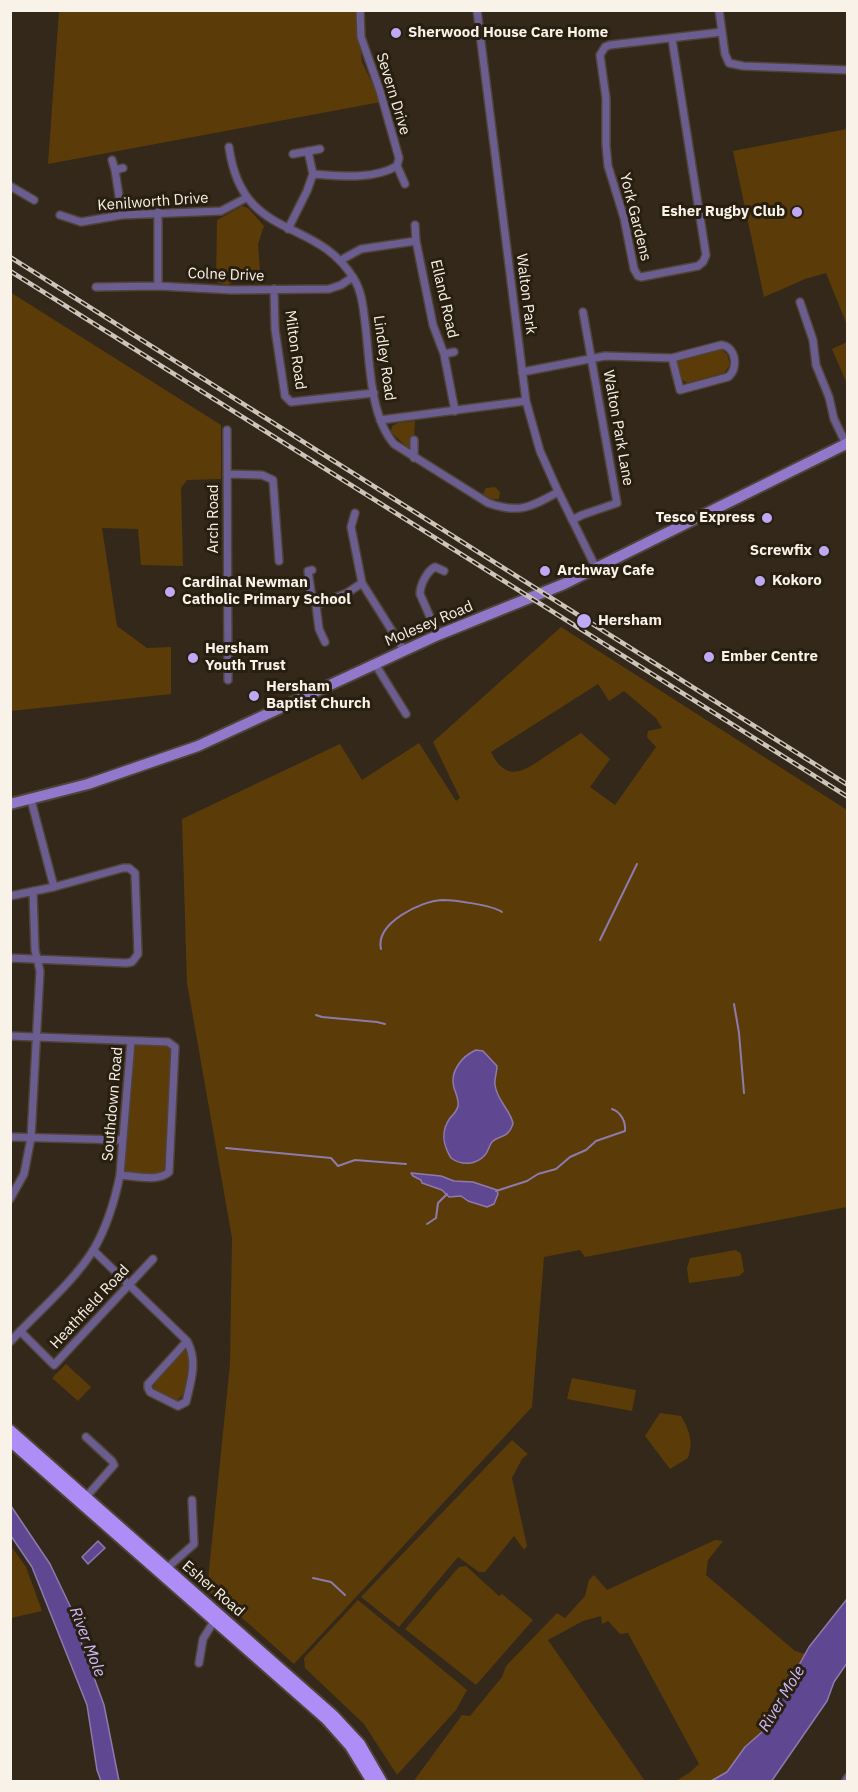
<!DOCTYPE html>
<style>
body{margin:0}
#map{position:relative;width:858px;height:1792px;overflow:hidden;background:#33281a;font-family:"IBM Plex Sans",sans-serif}
canvas{display:block}
.frame{position:absolute;inset:0;border:12px solid #f9f2e9;pointer-events:none}
</style>
<div id="map">
<canvas width="858" height="1792"></canvas>
<div class="frame"></div>
</div>
<script>
const c = document.querySelector('canvas').getContext('2d');
c.lineJoin = 'round';
function paint(path, color) { c.fillStyle = color; c.fill(path, 'evenodd'); }
function strokePath(path, color, width, dash) { c.strokeStyle = color; c.lineWidth = width; c.lineCap = dash ? 'butt' : 'round'; c.setLineDash(dash || []); c.stroke(path); }
function write(font, color, halo, rows, align = 'center') {
  c.font = font + ' "IBM Plex Sans",sans-serif'; c.lineWidth = 6; c.setLineDash([]); c.textBaseline = 'middle'; c.strokeStyle = halo; c.fillStyle = color; for (const [text, x, y, turn = 0] of rows) {
    c.save(); c.translate(x, y); c.rotate((+turn || 0) * Math.PI / 180); c.textAlign = isNaN(turn) ? turn : align; if (halo) c.strokeText(text, 0, 0); c.fillText(text, 0, 0); c.restore();
  }
}
paint(new Path2D(`
 M 59,11 L 356,11 L 362,62 L 381,102 L 48,164 Z
 M 847,129 L 848,129 L 847,325 L 826,273 L 805,279 L 764,297 L 733,151 Z
 M 242,206 L 248,208 L 264,226 L 258,244 L 261,285 C 252,281 237,280 227,285 L 216,282 L 217,220 Z
 M 10,292 L 221,425 L 221,479 L 187,480 L 181,488 L 183,566 L 141,565 L 138,529 L 102,528 L 117,626 L 147,648 L 171,647 L 171,694 L 11,711 Z
 M 847,342 L 847,384 L 832,349 Z
 M 719,348 L 727,354 L 730,365 L 724,373 L 687,383 L 679,377 L 676,363 L 678,358 Z
 M 415,421 L 414,440 L 408,448 L 391,432 L 392,426 L 398,423 Z
 M 495,487 L 500,492 L 499,499 L 491,499 L 483,494 L 486,488 Z
 M 561,627 L 847,810 L 847,1207 L 585,1257 L 580,1250 L 544,1257 L 532,1407 L 294,1664 L 248,1623 L 207,1590 L 230,1364 L 232,1238 L 187,983 L 182,819 L 340,744 L 362,780 L 419,743 L 456,801 L 460,798 L 433,742 ZM 598,684 L 609,701 L 624,691 L 656,718 L 662,728 L 648,731 L 647,737 L 656,747 L 615,805 L 590,787 L 610,759 L 581,733 C 570,740 560,747 549,754 C 526,770 507,785 491,752 Z
 M 131,1041 L 172,1044 L 167,1175 L 120,1175 Z
 M 736,1250 L 741,1254 L 744,1272 L 739,1276 L 689,1283 L 687,1268 L 690,1258 Z
 M 184,1350 L 189,1353 C 189,1367 189,1395 176,1401 L 155,1391 L 153,1387 L 159,1376 Z
 M 66,1364 L 91,1387 L 78,1401 L 52,1378 Z
 M 572,1378 L 636,1390 L 632,1411 L 567,1399 Z
 M 660,1413 L 681,1416 C 689,1430 694,1441 688,1458 L 670,1469 L 645,1436 Z
 M 512,1440 L 528,1454 L 522,1459 L 512,1478 L 527,1546 L 524,1550 L 514,1536 L 485,1572 L 479,1572 L 458,1557 L 399,1627 L 361,1597 Z
 M 715,1540 L 723,1541 L 708,1560 L 706,1575 L 795,1651 L 805,1654 L 762,1732 L 745,1747 L 727,1772 L 711,1781 L 676,1781 L 689,1773 L 699,1764 L 628,1633 L 620,1634 L 608,1621 L 602,1624 L 601,1616 L 583,1621 L 548,1640 L 645,1781 L 413,1782 L 462,1715 L 470,1716 L 502,1677 L 506,1666 L 557,1613 L 565,1618 L 585,1596 L 589,1580 L 594,1575 L 607,1590 Z
 M 11,1546 L 26,1567 L 42,1611 L 11,1618 Z
 M 466,1566 L 499,1596 L 502,1594 L 533,1620 L 476,1685 L 405,1629 L 459,1567 Z
 M 358,1600 L 467,1690 L 456,1710 L 397,1775 L 364,1724 L 305,1668 L 304,1658 Z`), '#5b3c08');
const water = new Path2D(`
 M 476,1050 L 483,1051 L 497,1066 C 497,1072 494,1080 495,1085 C 497,1101 512,1112 513,1124 C 507,1140 500,1134 492,1142 C 489,1145 489,1151 485,1155 C 476,1165 462,1166 451,1158 C 443,1145 440,1132 450,1118 C 453,1115 457,1111 458,1106 C 459,1100 456,1094 454,1088 C 449,1072 462,1056 476,1050 Z
 M 411,1173 L 441,1176 L 454,1181 L 473,1182 L 497,1190 L 498,1194 L 494,1204 L 487,1207 L 468,1201 L 461,1196 L 449,1197 L 442,1190 L 422,1183 L 421,1180 L 413,1176 Z
 M 11,1506 L 50,1564 L 71,1608 L 75,1625 L 104,1705 L 119,1781 L 101,1781 L 97,1770 L 87,1705 L 32,1567 L 11,1536 Z
 M 98,1541 L 105,1548 L 88,1564 L 82,1557 Z
 M 847,1599 L 847,1663 L 834,1682 L 827,1701 L 773,1779 L 771,1782 L 711,1781 L 727,1772 L 745,1747 L 762,1732 L 809,1647 Z`);
paint(water, '#604791');
strokePath(water, '#8e7aab', 1.5);
strokePath(new Path2D(`
 M 600,940 L 637,864
 M 381,949 C 375,923 421,901 442,900 C 454,900 492,905 502,912
 M 734,1004 L 739,1033 L 744,1093
 M 316,1015 L 322,1017 L 377,1022 L 385,1024
 M 226,1148 L 331,1158 L 338,1166 L 355,1160 L 406,1164
 M 496,1191 L 527,1181 L 538,1174 L 556,1169 L 570,1157 L 586,1150 L 596,1141 L 625,1131 C 626,1122 621,1112 612,1109
 M 427,1224 L 436,1218 L 438,1203 L 447,1194
 M 313,1578 L 331,1582 L 345,1595`), '#8e7aab', 2);
const street = new Path2D(`
 M 360,10 L 361,37 L 380,91 L 399,158 L 397,166 L 405,184
 M 477,10 L 526,401 L 540,451 L 557,489 L 596,568
 M 719,10 L 725,54 L 729,63 L 743,66 L 848,70
 M 672,39 L 706,255 L 703,262 L 698,266 L 641,277 L 638,276 L 634,269 L 624,218 L 608,166 L 606,145 L 606,98 L 600,55 L 605,47 L 610,45 L 722,32
 M 229,147 C 242,243 316,215 354,279 C 362,292 363,307 365,322 C 370,360 369,415 394,444 L 488,503 C 519,514 531,507 558,492
 M 293,154 L 320,149
 M 112,160 L 115,170
 M 313,174 C 340,176 373,180 397,166
 M 10,186 L 34,200
 M 158,212 L 158,286
 M 60,215 L 81,222 L 122,215 L 221,211 L 246,198
 M 122,215 L 115,170 L 123,168
 M 288,229 L 307,191 L 313,174 L 308,151
 M 416,241 L 433,325 L 444,354 L 454,352
 M 341,260 L 361,249 L 416,241 L 415,225
 M 96,287 L 158,286 L 232,290 L 329,289 L 341,285 L 353,277
 M 274,289 L 275,329 L 285,396 L 291,402 L 374,393
 M 800,302 L 813,340 L 816,365 L 829,397 L 834,419 L 846,444
 M 444,354 L 455,411
 M 522,372 L 605,356 L 672,358 L 721,345 C 736,346 739,369 728,377 L 680,390 L 672,358
 M 380,420 L 526,401
 M 227,430 L 228,680
 M 414,440 L 414,458
 M 227,474 L 262,475 L 273,480 L 279,561
 M 355,513 L 351,527 L 362,583 L 404,650
 M 572,520 L 582,515 L 617,503 L 583,312
 M 312,570 L 308,571 L 312,598 L 316,605 L 347,593 L 362,583
 M 316,605 L 319,629 L 325,642
 M 438,635 L 420,594 C 420,585 427,571 435,567 L 444,571
 M 375,664 L 406,714
 M 31,800 L 54,887
 M 10,896 L 54,887 L 123,868 L 129,868 L 135,873 L 138,954 L 132,962 L 126,963 L 10,958
 M 10,1036 L 168,1042 L 175,1047 L 169,1172 C 159,1182 134,1176 120,1175
 M 10,1137 L 122,1140
 M 10,1199 L 24,1174 L 31,1138 L 40,971 L 35,950 L 33,891
 M 93,1250 L 187,1341 C 198,1361 191,1381 186,1402 L 178,1406 L 150,1392 L 148,1388 L 148,1384 L 187,1341
 M 20,1331 L 54,1365 L 153,1259
 M 10,1342 C 37,1312 73,1283 94,1249 C 107,1226 115,1200 120,1175 L 131,1041
 M 86,1437 L 112,1461 L 114,1465 L 86,1497
 M 167,1568 L 194,1544 L 192,1500
 M 199,1663 L 203,1639 L 214,1621
 M 845,1782 L 848,1777`);
const secondary = new Path2D(`
 M 10,804 L 88,784 L 198,746 L 438,635 L 564,584 L 848,443`);
const primary = new Path2D(`
 M 10,1430 L 333,1715 L 360,1744 L 382,1782
 M 10,1441 L 326,1719 L 350,1746 L 372,1782`);
strokePath(street, '#4f4437', 10);
strokePath(secondary, '#4f4437', 14);
strokePath(primary, '#4f4437', 14);
strokePath(street, '#6c5d90', 7);
strokePath(secondary, '#9278ca', 10);
strokePath(primary, '#af8df6', 10);
const rail = new Path2D(`
 M 10,257 L 848,785
 M 10,271 L 848,797`);
strokePath(rail, '#cdc5bb', 4.5);
strokePath(rail, '#291f11', 2, [7]);
for (const [x, y, r, color] of [
 [396,33,6,"#bfa9f4"],
 [797,212,6,"#bfa9f4"],
 [767,518,6,"#bfa9f4"],
 [824,551,6,"#bfa9f4"],
 [545,571,6,"#bfa9f4"],
 [760,581,6,"#bfa9f4"],
 [170,592,6,"#bfa9f4"],
 [584,621,8,"#bfa9f4"],
 [709,657,6,"#bfa9f4"],
 [193,658,6,"#bfa9f4"],
 [254,696,6,"#bfa9f4"]
]) { const dot = new Path2D(); dot.arc(x, y, r, 0, 2 * Math.PI); c.fillStyle = color; c.fill(dot); strokePath(dot, '#291f11', 2); }
write('bold 15px', '#f9f2e9', '#291f11', [
 ["Sherwood House Care Home",408,33],
 ["Esher Rugby Club",785,212,"right"],
 ["Tesco Express",755,518,"right"],
 ["Screwfix",812,551,"right"],
 ["Archway Cafe",557,571],
 ["Kokoro",772,581],
 ["Cardinal Newman",182,583],
 ["Catholic Primary School",182,600],
 ["Hersham",598,621],
 ["Hersham",205,649],
 ["Youth Trust",205,666],
 ["Ember Centre",721,657],
 ["Hersham",266,687],
 ["Baptist Church",266,704]
], 'left');
write('15px', '#f9f2e9', '#291f11', [
 ["Severn Drive",393,94,73],
 ["Kenilworth Drive",153,202,-4],
 ["York Gardens",635,217,76],
 ["Colne Drive",226,275,2],
 ["Walton Park",526,294,83],
 ["Elland Road",444,299,77],
 ["Milton Road",295,350,82],
 ["Lindley Road",384,358,82],
 ["Walton Park Lane",618,428,80],
 ["Arch Road",214,519,-90],
 ["Molesey Road",429,624,-23],
 ["Southdown Road",113,1104,-85],
 ["Heathfield Road",90,1307,-47],
 ["Esher Road",213,1589,41]
]);
write('italic 16px', '#cdbbfb', '#291f11', [
 ["River Mole",87,1642,69],
 ["River Mole",782,1699,-59]
]);
</script>
